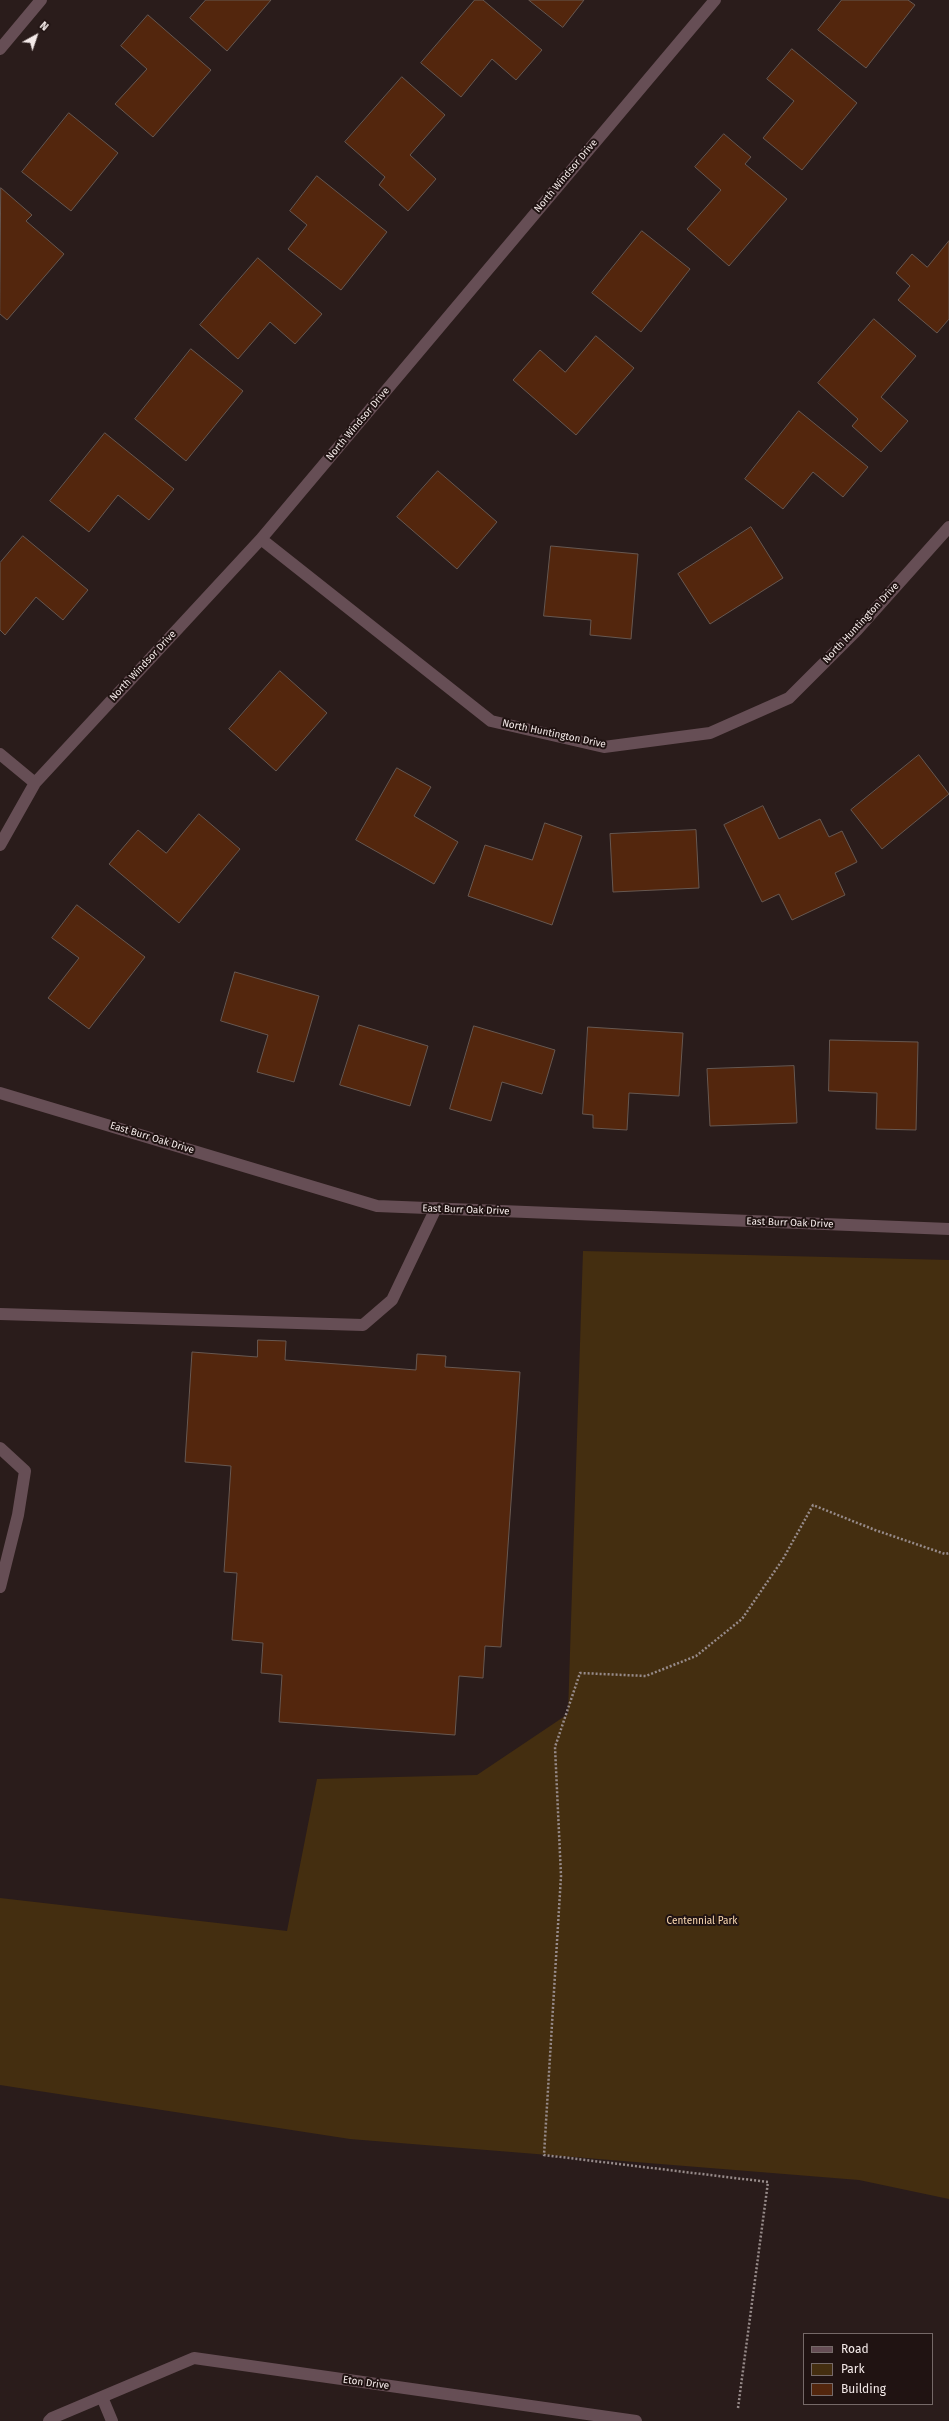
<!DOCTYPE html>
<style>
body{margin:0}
#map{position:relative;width:949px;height:2421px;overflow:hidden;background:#2a1c1b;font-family:"Fira Sans",sans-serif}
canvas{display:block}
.legend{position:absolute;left:803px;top:2333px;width:130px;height:72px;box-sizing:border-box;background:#201312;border:1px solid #756968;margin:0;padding:5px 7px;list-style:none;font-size:12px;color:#f4eae9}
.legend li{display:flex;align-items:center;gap:8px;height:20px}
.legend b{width:20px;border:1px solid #756968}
.north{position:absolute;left:16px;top:16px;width:40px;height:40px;-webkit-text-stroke:3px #201312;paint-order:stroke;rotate:40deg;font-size:11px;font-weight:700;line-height:16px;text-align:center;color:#f4eae9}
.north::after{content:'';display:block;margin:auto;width:14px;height:18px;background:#f4eae9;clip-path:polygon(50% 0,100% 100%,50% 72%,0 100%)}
</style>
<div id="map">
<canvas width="949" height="2421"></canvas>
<ul class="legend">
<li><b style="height:5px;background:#664e55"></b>Road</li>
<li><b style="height:11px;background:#442e10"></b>Park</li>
<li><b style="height:11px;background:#53260d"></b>Building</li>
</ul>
<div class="north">N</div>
</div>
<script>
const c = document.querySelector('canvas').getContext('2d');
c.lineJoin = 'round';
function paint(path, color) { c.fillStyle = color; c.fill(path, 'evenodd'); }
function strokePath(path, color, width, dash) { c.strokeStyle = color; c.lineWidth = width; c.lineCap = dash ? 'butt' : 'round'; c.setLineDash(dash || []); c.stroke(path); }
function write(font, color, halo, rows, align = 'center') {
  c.font = font + ' "Fira Sans",sans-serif'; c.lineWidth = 4; c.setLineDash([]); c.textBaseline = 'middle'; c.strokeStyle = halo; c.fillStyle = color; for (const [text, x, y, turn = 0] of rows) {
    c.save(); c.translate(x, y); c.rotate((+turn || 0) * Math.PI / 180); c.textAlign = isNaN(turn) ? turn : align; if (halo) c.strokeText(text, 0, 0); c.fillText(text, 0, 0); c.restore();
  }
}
paint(new Path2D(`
 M 583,1251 L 949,1260 L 949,2199 L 859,2180 L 350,2139 L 0,2085 L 0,1898 L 287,1931 L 317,1779 L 477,1775 L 568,1714 Z`), '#442e10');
const building = new Path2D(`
 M 206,0 L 271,0 L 227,51 L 190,18 Z
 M 475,0 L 483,0 L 542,50 L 516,80 L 492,59 L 461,97 L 421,63 Z
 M 529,0 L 584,0 L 563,27 Z
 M 842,0 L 908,0 L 915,5 L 866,68 L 818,30 Z
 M 148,15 L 211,70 L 153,137 L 115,104 L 147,69 L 121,46 Z
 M 792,49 L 857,103 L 802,170 L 763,138 L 794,101 L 767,79 Z
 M 402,77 L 445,115 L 410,155 L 436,179 L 408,211 L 379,185 L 385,177 L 345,142 Z
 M 69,113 L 118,153 L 71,211 L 22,172 Z
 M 724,134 L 751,157 L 745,164 L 787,199 L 729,266 L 687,229 L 721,190 L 695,167 Z
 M 317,176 L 387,232 L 341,290 L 288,249 L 307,225 L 290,211 Z
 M 1,188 L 32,215 L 26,221 L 64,254 L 7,320 L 0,314 Z
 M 642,231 L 690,269 L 641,332 L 592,293 Z
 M 949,241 L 949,319 L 937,333 L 898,300 L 910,286 L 896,273 L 912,254 L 927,267 Z
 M 258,258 L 322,314 L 295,344 L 270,322 L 238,359 L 200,325 Z
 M 874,319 L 916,356 L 881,397 L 908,421 L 881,452 L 852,426 L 858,419 L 818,383 Z
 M 596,336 L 634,368 L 576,435 L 513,380 L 540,350 L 565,372 Z
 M 191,349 L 243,391 L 186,461 L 135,419 Z
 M 799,411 L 868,467 L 843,497 L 813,472 L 783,509 L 745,479 Z
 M 105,433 L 174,489 L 149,520 L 118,495 L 89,532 L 50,501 Z
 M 438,471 L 497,522 L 457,569 L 397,517 Z
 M 751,527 L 783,578 L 710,624 L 678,574 Z
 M 23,536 L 88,590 L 63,620 L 36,597 L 5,635 L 0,630 L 0,563 Z
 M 551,546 L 638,554 L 631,639 L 590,635 L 591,620 L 544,616 Z
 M 280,671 L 327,713 L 276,771 L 229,729 Z
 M 919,755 L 949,794 L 882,849 L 851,810 Z
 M 397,768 L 431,787 L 414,816 L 458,842 L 434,884 L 356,840 Z
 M 763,806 L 779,839 L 820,819 L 829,837 L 842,831 L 857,862 L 835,873 L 845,895 L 792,920 L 779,894 L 762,902 L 724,825 Z
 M 199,814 L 240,849 L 179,923 L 109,864 L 138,830 L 166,853 Z
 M 545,823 L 582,836 L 552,925 L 468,896 L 485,845 L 532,860 Z
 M 696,830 L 699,888 L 613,892 L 610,834 Z
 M 77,905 L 145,957 L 89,1029 L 48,998 L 79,958 L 52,938 Z
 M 235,972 L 319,996 L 294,1082 L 257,1072 L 268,1035 L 221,1021 Z
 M 359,1025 L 428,1046 L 410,1106 L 340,1085 Z
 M 474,1026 L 555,1050 L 542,1094 L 502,1082 L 491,1121 L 450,1109 Z
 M 588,1027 L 683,1033 L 679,1096 L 629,1093 L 627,1130 L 593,1128 L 593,1115 L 583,1114 Z
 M 830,1040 L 918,1042 L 916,1130 L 876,1129 L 877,1093 L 829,1091 Z
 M 794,1066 L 797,1123 L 710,1126 L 707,1069 Z
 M 258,1340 L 286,1341 L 285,1360 L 416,1370 L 417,1354 L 446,1356 L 445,1367 L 520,1372 L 501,1647 L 485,1646 L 483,1678 L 459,1676 L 455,1735 L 279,1722 L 282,1675 L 261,1673 L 263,1643 L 232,1640 L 237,1573 L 224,1572 L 231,1466 L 185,1462 L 192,1352 L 257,1357 Z`);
paint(building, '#53260d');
strokePath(building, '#675851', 1);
strokePath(new Path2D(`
 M 738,2408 L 768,2182 L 544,2155 L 561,1876 L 555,1747 L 580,1673 L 646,1676 L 696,1656 L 742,1619 L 783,1559 L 813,1505 L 875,1530 L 945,1554 L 949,1553`), '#978b8a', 2.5, [2, 2]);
strokePath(new Path2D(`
 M 0,1314 L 363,1325 L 392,1300 L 436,1208
 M 0,1448 L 25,1471 L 18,1515 L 0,1587`), '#664e55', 12);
strokePath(new Path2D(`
 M 0,49 L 41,0
 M 261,539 L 491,721 L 604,747 L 710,733 L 789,698 L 857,630 L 949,527
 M 0,754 L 35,783
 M 0,845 L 35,783 L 261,539 L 715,0
 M 0,1093 L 377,1206 L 949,1229
 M 102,2397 L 112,2421
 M 49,2421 L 52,2418 L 194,2358 L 636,2421`), '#664e55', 12);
write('10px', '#f4eae9', '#201312', [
 ["North Windsor Drive",566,176,-50],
 ["North Windsor Drive",358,424,-50],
 ["North Huntington Drive",861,623,-47],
 ["North Windsor Drive",143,666,-47],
 ["North Huntington Drive",554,734,12],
 ["East Burr Oak Drive",152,1138,17],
 ["East Burr Oak Drive",466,1210,2],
 ["East Burr Oak Drive",790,1223,2],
 ["Eton Drive",366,2383,8]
]);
write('10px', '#fddbb4', '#201312', [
 ["Centennial Park",702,1921]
]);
</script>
